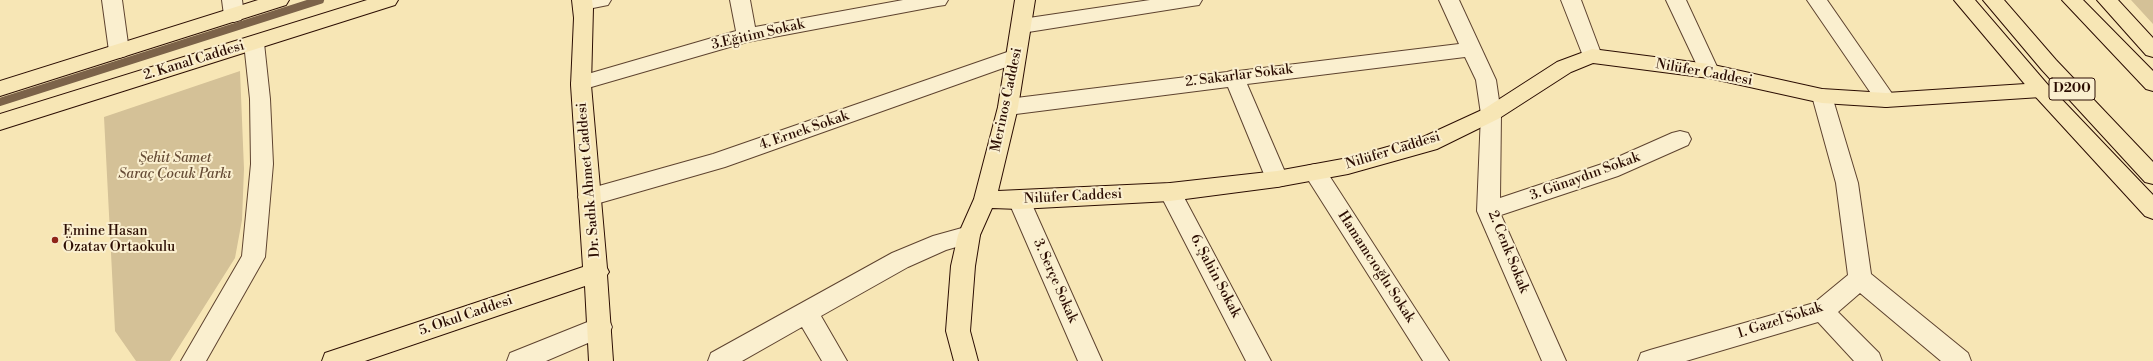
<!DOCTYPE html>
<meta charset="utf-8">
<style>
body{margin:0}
canvas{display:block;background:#f7e6b5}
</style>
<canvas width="2153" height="361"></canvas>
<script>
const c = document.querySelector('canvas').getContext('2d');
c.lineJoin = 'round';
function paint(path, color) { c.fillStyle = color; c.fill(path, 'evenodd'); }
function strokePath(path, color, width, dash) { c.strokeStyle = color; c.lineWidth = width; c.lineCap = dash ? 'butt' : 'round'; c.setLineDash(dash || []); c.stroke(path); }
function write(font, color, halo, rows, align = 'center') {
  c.font = font + ' "Libre Bodoni",serif'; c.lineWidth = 4; c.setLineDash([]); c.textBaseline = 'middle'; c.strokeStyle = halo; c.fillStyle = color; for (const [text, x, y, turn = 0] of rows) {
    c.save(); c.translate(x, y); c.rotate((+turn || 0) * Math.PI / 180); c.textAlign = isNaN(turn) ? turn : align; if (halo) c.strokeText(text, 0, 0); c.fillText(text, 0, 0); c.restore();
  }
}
paint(new Path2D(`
 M 2131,0 L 2153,0 L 2153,24 Z
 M 240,71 L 244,169 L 242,220 L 235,258 L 170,361 L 136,361 L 115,331 L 104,117 Z`), '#d4c197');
strokePath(new Path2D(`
 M 0,102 L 320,0`), '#7c6349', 8);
const minor = new Path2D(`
 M 102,0 L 122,0 L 129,51 L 126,56 L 119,58 L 112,56 L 109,51 Z
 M 222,0 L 242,0 L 244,15 L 241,20 L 234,22 L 227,20 L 224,15 Z
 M 576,0 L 611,0 L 608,5 L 583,10 L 576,9 L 573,4 Z
 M 730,0 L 750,0 L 755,27 L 903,0 L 948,0 L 945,5 L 938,6 L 747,42 L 581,90 L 574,88 L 571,83 L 574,78 L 736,31 Z
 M 1150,0 L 1202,0 L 1199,5 L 1192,6 L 1022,33 L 1015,31 L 1012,26 L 1015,21 L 1022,19 Z
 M 1439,0 L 1459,0 L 1496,80 L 1501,114 L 1500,198 L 1602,164 L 1672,133 L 1680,131 L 1688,133 L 1691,139 L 1688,145 L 1618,176 L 1501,215 L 1566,361 L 1542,361 L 1477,211 L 1481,114 L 1476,80 L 1465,57 L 1247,84 L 1288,179 L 1285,185 L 1277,187 L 1269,185 L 1266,179 L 1228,87 L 1008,115 L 1001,112 L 998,107 L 1001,102 L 1008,99 L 1227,72 L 1234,70 L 1238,71 L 1459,44 Z
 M 1561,0 L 1581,0 L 1602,56 L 1599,61 L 1592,63 L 1585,61 Z
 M 1666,0 L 1686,0 L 1719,71 L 1716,76 L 1709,78 L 1702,76 Z
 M 1807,0 L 1827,0 L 1893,95 L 1896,100 L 1893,105 L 1886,107 L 1879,105 Z
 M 254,36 L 261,38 L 264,43 L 270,99 L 273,164 L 265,257 L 206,361 L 181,361 L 242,256 L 251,164 L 250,99 L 244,43 L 247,38 Z
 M 1016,49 L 1023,51 L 1026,56 L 1023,61 L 725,167 L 589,206 L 581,203 L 578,197 L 581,191 L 713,154 Z
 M 1822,89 L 1829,91 L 1832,96 L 1858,183 L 1871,274 L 1968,353 L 1971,361 L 1941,361 L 1860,293 L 1838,312 L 1879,353 L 1882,361 L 1854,361 L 1818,322 L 1686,361 L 1638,361 L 1641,353 L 1650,350 L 1814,303 L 1848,275 L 1836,183 L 1812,96 L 1815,91 Z
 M 1315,164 L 1323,166 L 1449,361 L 1423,361 L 1307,178 L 1304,172 L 1307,166 Z
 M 1170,183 L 1178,186 L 1271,361 L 1246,361 L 1159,192 L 1162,186 Z
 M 1019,191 L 1027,194 L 1030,200 L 1102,361 L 1078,361 L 1008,200 L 1011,194 Z
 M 969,226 L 977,229 L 980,235 L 977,241 L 946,250 L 908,267 L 821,316 L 847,361 L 822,361 L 802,327 L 742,361 L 708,361 L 711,353 L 892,253 L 933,236 Z
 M 600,317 L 609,320 L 612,327 L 609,334 L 546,361 L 507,361 L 510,353 Z`);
const major = new Path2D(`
 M 258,0 L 289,0 L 286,5 L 0,96 L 0,81 Z
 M 367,0 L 398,0 L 395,5 L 0,130 L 0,114 Z
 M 572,0 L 592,0 L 593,8 L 591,85 L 607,268 L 609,272 L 607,275 L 613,361 L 589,361 L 585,286 L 365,361 L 322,361 L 325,353 L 583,267 L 571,85 L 574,18 Z
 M 1015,0 L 1035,0 L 1018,107 L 998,191 L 1170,183 L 1277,171 L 1348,158 L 1423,137 L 1484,109 L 1557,62 L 1592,49 L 1709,64 L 1822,89 L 1886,93 L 2041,83 L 2048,85 L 2051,90 L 2048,95 L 2041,97 L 1886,107 L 1822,103 L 1709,78 L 1593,63 L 1571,72 L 1498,119 L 1437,149 L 1348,174 L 1277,187 L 1170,201 L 1019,209 L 992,208 L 980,235 L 975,266 L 970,331 L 978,361 L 954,361 L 946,331 L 951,266 L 958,235 L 974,199 L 998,107 Z`);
const highway = new Path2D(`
 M 1954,0 L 1975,0 L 2048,85 L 2153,195 L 2153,219 L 2145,216 L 2034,95 Z
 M 1983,0 L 2004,0 L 2056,60 L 2153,162 L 2153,184 L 2145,182 L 2042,70 Z
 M 2062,0 L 2083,0 L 2153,71 L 2153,91 L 2146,89 Z
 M 2097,0 L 2118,0 L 2153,38 L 2153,57 L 2146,55 Z`);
strokePath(minor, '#5e432f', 2);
strokePath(major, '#2b0d02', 2);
strokePath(highway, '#2b0d02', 2);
paint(minor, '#faefcf');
paint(major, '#f7e6b5');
paint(highway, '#f7e6b5');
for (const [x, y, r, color] of [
 [55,240,4,"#8f2418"]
]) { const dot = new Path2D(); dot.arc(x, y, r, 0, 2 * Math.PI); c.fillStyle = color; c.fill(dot); strokePath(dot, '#faefcf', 1.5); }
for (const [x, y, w] of [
 [2072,89,46]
]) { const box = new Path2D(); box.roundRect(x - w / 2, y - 11, w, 22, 3); c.fillStyle = '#faefcf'; c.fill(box); strokePath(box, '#2b0d02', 1); }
write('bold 13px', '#2b0d02', null, [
 ["D200",2072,89]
]);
write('14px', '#2b0d02', '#faefcf', [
 ["3.Eğitim Sokak",758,35,-13],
 ["2. Kanal Caddesi",194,61,-17],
 ["Nilüfer Caddesi",1704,73,10],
 ["2. Sakarlar Sokak",1239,76,-7],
 ["Merinos Caddesi",1007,100,-78],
 ["4. Ernek Sokak",804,131,-19],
 ["Nilüfer Caddesi",1393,151,-17],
 ["3. Günaydın Sokak",1585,177,-20],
 ["Dr. Sadık Ahmet Caddesi",589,180,-95],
 ["Nilüfer Caddesi",1073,197,-3],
 ["2. Cenk Sokak",1508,252,68],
 ["Hamamcıoğlu Sokak",1376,267,57],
 ["6. Şahin Sokak",1215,276,62],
 ["3. Serçe Sokak",1055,281,66],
 ["5. Okul Caddesi",466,316,-19],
 ["1. Gazel Sokak",1780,321,-18]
]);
write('italic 14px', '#664c36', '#faefcf', [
 ["Şehit Samet",175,159],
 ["Saraç Çocuk Parkı",175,175]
]);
write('14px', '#2b0d02', '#faefcf', [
 ["Emine Hasan",63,232],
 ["Özatav Ortaokulu",63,248]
], 'left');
</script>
